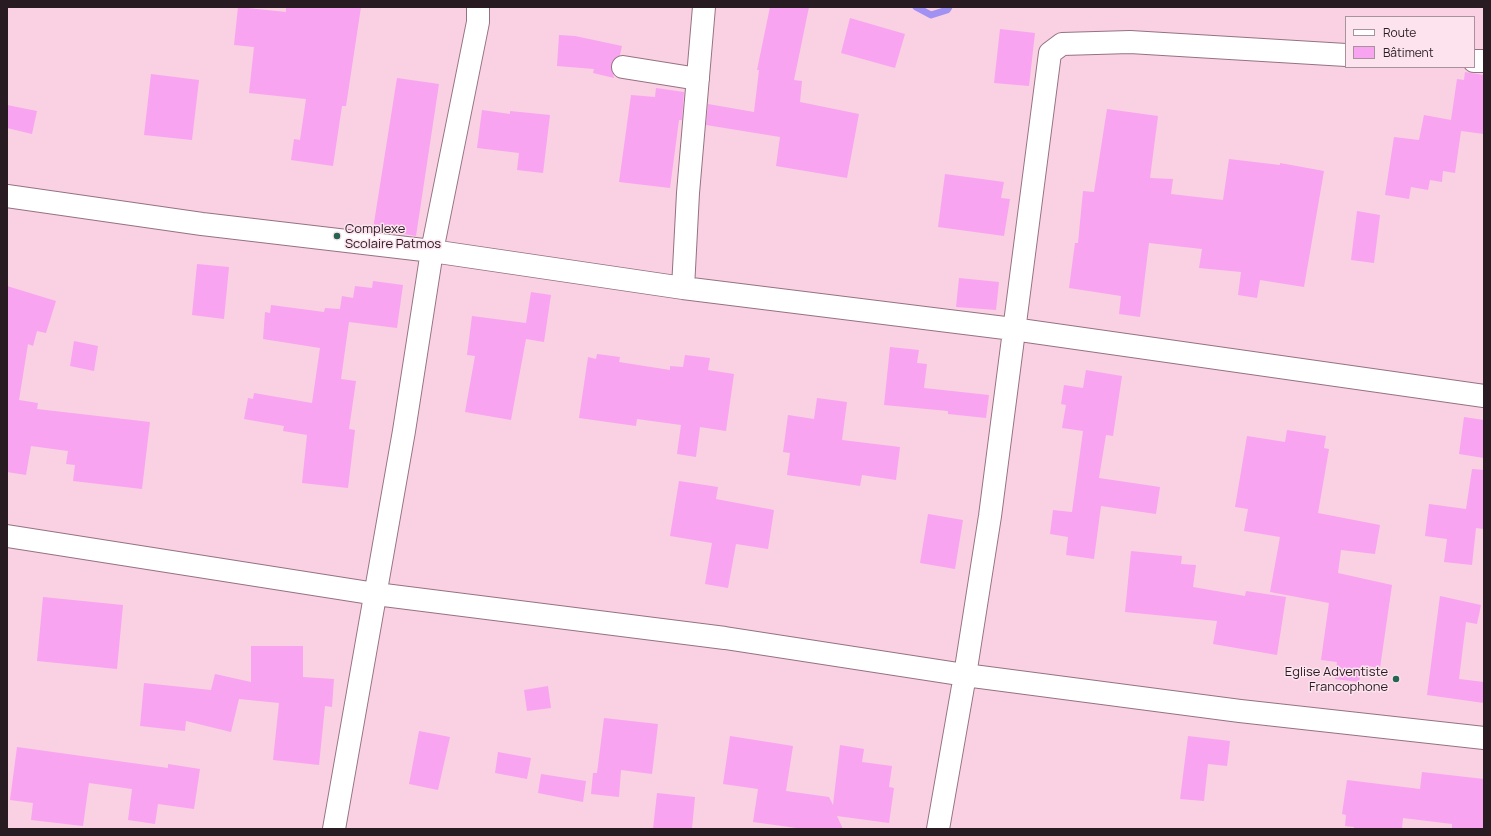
<!DOCTYPE html>
<meta charset="utf-8">
<style>
body{margin:0}
#map{position:relative;width:1491px;height:836px;overflow:hidden;background:#f9d1e3;font-family:Manrope,sans-serif}
canvas{display:block}
.frame{position:absolute;inset:0;border:8px solid #291b22;pointer-events:none}
.legend{position:absolute;left:1345px;top:16px;width:130px;height:52px;box-sizing:border-box;background:#fce3ee;border:1px solid #a8939c;margin:0;padding:5px 7px;list-style:none;font-size:12px;color:#291b22}
.legend li{display:flex;align-items:center;gap:8px;height:20px}
.legend b{width:20px;border:1px solid #a8939c}
</style>
<div id="map">
<canvas width="1491" height="836"></canvas>
<div class="frame"></div>
<ul class="legend">
<li><b style="height:5px;background:#fff"></b>Route</li>
<li><b style="height:11px;background:#f8a4f1"></b>Bâtiment</li>
</ul>
</div>
<script>
const c = document.querySelector('canvas').getContext('2d');
c.lineJoin = 'round';
function strokePath(path, color, width, dash) { c.strokeStyle = color; c.lineWidth = width; c.lineCap = dash ? 'butt' : 'round'; c.setLineDash(dash || []); c.stroke(path); }
function paint(path, color) { c.fillStyle = color; c.fill(path, 'evenodd'); }
function write(font, color, halo, rows, align = 'center') {
  c.font = font + ' Manrope,sans-serif'; c.lineWidth = 3; c.setLineDash([]); c.textBaseline = 'middle'; c.strokeStyle = halo; c.fillStyle = color; for (const [text, x, y, turn = 0] of rows) {
    c.save(); c.translate(x, y); c.rotate((+turn || 0) * Math.PI / 180); c.textAlign = isNaN(turn) ? turn : align; if (halo) c.strokeText(text, 0, 0); c.fillText(text, 0, 0); c.restore();
  }
}
strokePath(new Path2D(`
 M 916,7 L 931,15 L 947,10 L 949,7`), '#a191f2', 7);
paint(new Path2D(`
 M 238,7 L 286,12 L 286,7 L 361,7 L 346,106 L 342,106 L 333,166 L 291,160 L 294,139 L 300,140 L 306,99 L 249,93 L 254,47 L 234,45 Z
 M 770,7 L 809,7 L 794,80 L 802,81 L 800,102 L 859,114 L 847,178 L 776,166 L 780,137 L 706,125 L 708,104 L 754,112 L 759,70 L 757,70 Z
 M 850,18 L 905,34 L 895,68 L 841,53 Z
 M 1000,29 L 1035,33 L 1029,86 L 994,83 Z
 M 559,35 L 575,36 L 622,46 L 620,55 L 614,59 L 611,65 L 614,78 L 593,73 L 594,69 L 557,66 Z
 M 1465,72 L 1484,75 L 1484,134 L 1461,131 L 1455,173 L 1443,171 L 1442,182 L 1430,180 L 1428,190 L 1411,187 L 1409,199 L 1385,195 L 1394,137 L 1419,140 L 1424,115 L 1451,120 L 1457,79 L 1464,80 Z
 M 151,74 L 199,80 L 192,140 L 144,135 Z
 M 397,78 L 439,84 L 416,236 L 373,229 Z
 M 656,88 L 684,92 L 682,120 L 679,120 L 670,188 L 619,182 L 631,95 L 655,97 Z
 M 7,105 L 37,111 L 32,134 L 7,128 Z
 M 1107,109 L 1158,116 L 1150,178 L 1173,179 L 1171,194 L 1223,200 L 1229,159 L 1280,165 L 1280,163 L 1324,171 L 1304,287 L 1260,280 L 1257,298 L 1238,295 L 1241,272 L 1199,268 L 1202,249 L 1149,243 L 1140,317 L 1119,314 L 1121,296 L 1069,288 L 1075,243 L 1078,243 L 1083,191 L 1094,192 Z
 M 482,110 L 510,114 L 510,111 L 550,115 L 543,173 L 517,170 L 519,153 L 477,148 Z
 M 945,174 L 1004,182 L 1001,198 L 1010,199 L 1004,236 L 938,227 Z
 M 1357,211 L 1380,215 L 1374,263 L 1351,260 Z
 M 197,264 L 229,267 L 224,319 L 192,315 Z
 M 959,278 L 999,282 L 996,310 L 956,307 Z
 M 373,281 L 403,285 L 397,328 L 349,322 L 341,379 L 356,381 L 349,429 L 355,430 L 348,488 L 302,483 L 307,435 L 283,431 L 284,426 L 244,419 L 248,398 L 253,399 L 254,393 L 312,403 L 320,348 L 263,339 L 265,312 L 270,313 L 271,305 L 324,312 L 325,308 L 340,309 L 342,296 L 353,298 L 355,286 L 372,288 Z
 M 7,286 L 56,301 L 46,333 L 37,331 L 33,346 L 28,344 L 19,400 L 38,403 L 37,409 L 150,422 L 142,489 L 73,481 L 75,465 L 66,464 L 68,451 L 31,446 L 26,475 L 7,472 Z
 M 531,292 L 551,295 L 544,342 L 526,339 L 511,420 L 465,412 L 475,356 L 467,355 L 472,316 L 526,323 Z
 M 74,341 L 98,346 L 94,371 L 70,366 Z
 M 890,347 L 919,350 L 917,363 L 927,364 L 924,388 L 989,395 L 986,418 L 948,414 L 948,411 L 884,405 Z
 M 597,354 L 620,357 L 619,362 L 670,370 L 670,366 L 683,367 L 685,355 L 710,358 L 708,370 L 734,374 L 726,431 L 700,427 L 696,457 L 677,454 L 681,425 L 637,419 L 636,426 L 579,418 L 588,357 L 596,359 Z
 M 1086,370 L 1122,376 L 1113,436 L 1106,435 L 1099,478 L 1160,487 L 1156,514 L 1101,506 L 1094,559 L 1066,555 L 1068,537 L 1050,534 L 1053,510 L 1072,512 L 1083,431 L 1062,428 L 1066,405 L 1061,404 L 1064,385 L 1083,388 Z
 M 817,398 L 847,402 L 842,440 L 900,447 L 896,480 L 862,475 L 860,486 L 787,475 L 790,453 L 783,452 L 788,415 L 814,419 Z
 M 1464,417 L 1484,420 L 1484,458 L 1459,454 Z
 M 1287,430 L 1326,436 L 1324,448 L 1329,449 L 1318,513 L 1380,525 L 1375,554 L 1341,550 L 1338,573 L 1392,585 L 1380,668 L 1362,665 L 1359,682 L 1335,679 L 1337,662 L 1321,660 L 1329,603 L 1270,592 L 1280,537 L 1244,531 L 1248,509 L 1235,507 L 1247,436 L 1285,442 Z
 M 1472,469 L 1484,470 L 1484,529 L 1476,528 L 1472,565 L 1444,562 L 1447,539 L 1425,536 L 1429,504 L 1466,509 Z
 M 679,481 L 718,487 L 716,499 L 774,510 L 768,549 L 736,544 L 728,588 L 705,584 L 712,543 L 670,536 Z
 M 928,514 L 963,520 L 955,569 L 920,563 Z
 M 1131,551 L 1182,556 L 1181,564 L 1196,565 L 1193,587 L 1245,596 L 1246,591 L 1286,597 L 1277,655 L 1213,644 L 1217,621 L 1125,612 Z
 M 1440,596 L 1481,605 L 1477,624 L 1466,622 L 1459,679 L 1484,682 L 1484,703 L 1427,695 Z
 M 43,597 L 123,605 L 117,669 L 37,661 Z
 M 251,646 L 303,646 L 303,677 L 334,679 L 332,707 L 325,706 L 319,765 L 273,760 L 279,703 L 239,699 L 231,732 L 186,721 L 185,731 L 140,726 L 144,683 L 211,690 L 215,674 L 251,682 Z
 M 548,686 L 551,708 L 527,711 L 524,690 Z
 M 604,718 L 658,724 L 652,774 L 621,770 L 619,797 L 591,794 L 593,773 L 597,773 Z
 M 419,731 L 450,737 L 438,790 L 409,784 Z
 M 730,736 L 793,746 L 786,791 L 829,797 L 833,805 L 840,745 L 864,749 L 862,762 L 892,766 L 889,787 L 894,788 L 889,823 L 837,816 L 843,829 L 804,829 L 753,822 L 758,789 L 723,784 Z
 M 1188,736 L 1230,741 L 1227,766 L 1208,764 L 1204,801 L 1180,799 Z
 M 17,747 L 168,768 L 168,764 L 200,769 L 194,809 L 158,804 L 155,824 L 128,820 L 132,789 L 89,783 L 83,826 L 31,820 L 33,803 L 10,800 Z
 M 498,752 L 531,758 L 527,779 L 495,773 Z
 M 1422,772 L 1484,779 L 1484,829 L 1452,829 L 1452,824 L 1403,818 L 1402,829 L 1354,829 L 1354,827 L 1345,826 L 1346,815 L 1342,814 L 1347,780 L 1420,789 Z
 M 541,774 L 586,781 L 583,802 L 538,793 Z
 M 657,793 L 695,797 L 692,829 L 653,829 Z`), '#f8a4f1');
const minor = new Path2D(`
 M 1474,61 L 1484,61
 M 623,67 L 698,79
 M 7,196 L 202,224 L 432,251 L 683,288 L 1013,329 L 1484,396
 M 683,288 L 688,193 L 704,7
 M 7,536 L 376,594 L 725,638 L 965,675 L 1240,711 L 1484,738
 M 334,829 L 404,431 L 432,251 L 478,22 L 478,7
 M 938,829 L 965,675 L 990,516 L 1050,53 L 1062,44 L 1130,42 L 1346,55`);
strokePath(minor, '#957282', 24);
strokePath(minor, '#fff', 22);
for (const [x, y, r, color] of [
 [337,236,4,"#266451"],
 [1396,679,4,"#266451"]
]) { const dot = new Path2D(); dot.arc(x, y, r, 0, 2 * Math.PI); c.fillStyle = color; c.fill(dot); strokePath(dot, '#fce3ee', 1.5); }
write('13px', '#291b22', '#fce3ee', [
 ["Complexe",345,229],
 ["Scolaire Patmos",345,244],
 ["Eglise Adventiste",1388,672,"right"],
 ["Francophone",1388,687,"right"]
], 'left');
</script>
